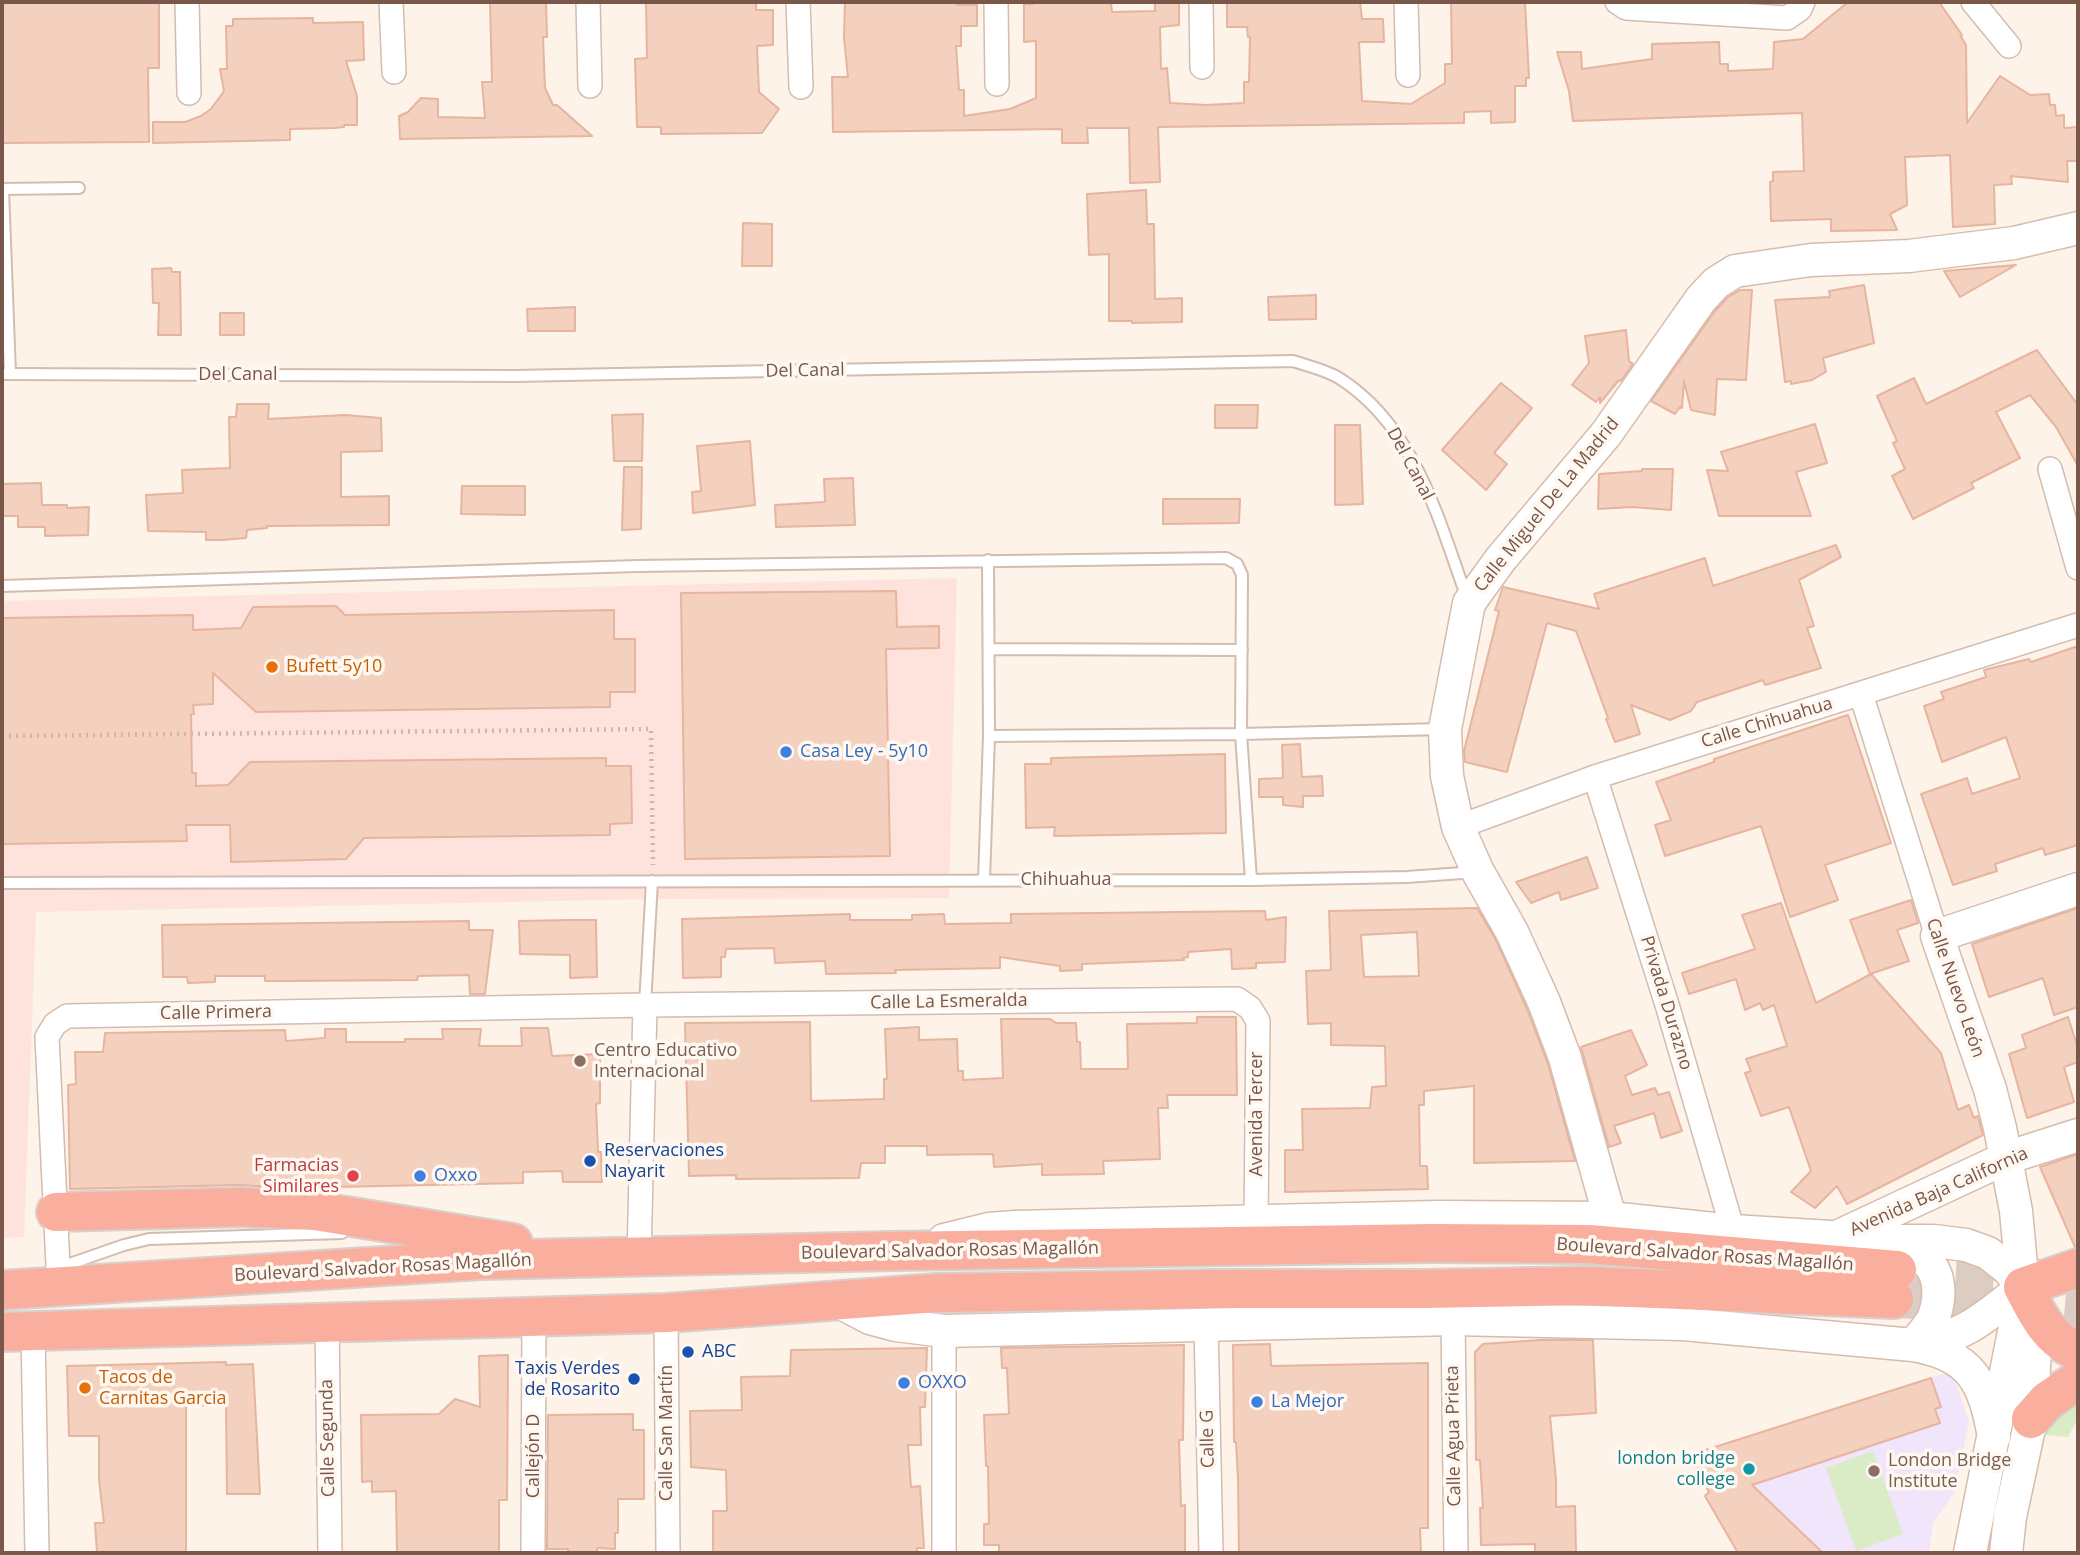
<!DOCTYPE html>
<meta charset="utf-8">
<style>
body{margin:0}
#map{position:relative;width:2080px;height:1555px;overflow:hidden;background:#fdf3e9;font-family:"Open Sans",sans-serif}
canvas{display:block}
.frame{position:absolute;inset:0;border:4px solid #79574b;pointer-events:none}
</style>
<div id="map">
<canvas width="2080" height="1555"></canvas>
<div class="frame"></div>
</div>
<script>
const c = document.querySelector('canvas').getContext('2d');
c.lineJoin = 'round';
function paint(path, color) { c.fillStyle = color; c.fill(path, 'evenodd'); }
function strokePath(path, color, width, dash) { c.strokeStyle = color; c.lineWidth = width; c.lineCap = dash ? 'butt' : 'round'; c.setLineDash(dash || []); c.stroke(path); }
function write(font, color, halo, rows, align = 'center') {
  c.font = font + ' "Open Sans",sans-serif'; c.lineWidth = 7; c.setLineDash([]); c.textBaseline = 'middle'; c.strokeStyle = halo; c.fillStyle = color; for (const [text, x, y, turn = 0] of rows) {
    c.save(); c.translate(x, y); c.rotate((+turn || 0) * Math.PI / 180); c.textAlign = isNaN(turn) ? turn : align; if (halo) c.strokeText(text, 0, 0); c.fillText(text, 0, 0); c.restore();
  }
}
paint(new Path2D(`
 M 957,578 L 949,898 L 652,899 L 36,912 L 24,1237 L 2,1238 L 2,601 Z`), '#fee3dc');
paint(new Path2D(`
 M 1952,1371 L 1969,1422 L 1954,1493 L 1933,1523 L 1929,1553 L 1738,1553 L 1705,1496 L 1709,1492 L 1690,1455 Z`), '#f0e5fa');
paint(new Path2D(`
 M 2078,1387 L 2078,1418 L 2068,1437 L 2044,1435 L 2041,1432 Z
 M 1873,1451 L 1903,1534 L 1856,1551 L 1826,1468 Z`), '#d9ecc6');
const building = new Path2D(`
 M 2,2 L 159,2 L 159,68 L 148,68 L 149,142 L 2,143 Z
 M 490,2 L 546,2 L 547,37 L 543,37 L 545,88 L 553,105 L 557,105 L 592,136 L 400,139 L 399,116 L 408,112 L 421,98 L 438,99 L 438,117 L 485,118 L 482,82 L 492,82 Z
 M 646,2 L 756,2 L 756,10 L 773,10 L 773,45 L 757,46 L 759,92 L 779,109 L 762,133 L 661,134 L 661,127 L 637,127 L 635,59 L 647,58 Z
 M 845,2 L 957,2 L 957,5 L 977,5 L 977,26 L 961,26 L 961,46 L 956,46 L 959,90 L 964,90 L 964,116 L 1010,109 L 1036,98 L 1036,41 L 1024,42 L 1024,4 L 1033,4 L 1033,2 L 1111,2 L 1112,12 L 1155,11 L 1155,2 L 1179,2 L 1179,25 L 1160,27 L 1161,69 L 1167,68 L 1170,103 L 1206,105 L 1244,103 L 1244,82 L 1249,82 L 1250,37 L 1248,37 L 1247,27 L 1227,27 L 1227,3 L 1360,2 L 1362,19 L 1383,19 L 1384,42 L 1359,42 L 1362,101 L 1411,104 L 1445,83 L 1445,64 L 1452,64 L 1451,2 L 1525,2 L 1529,78 L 1526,78 L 1526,86 L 1515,86 L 1515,122 L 1491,123 L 1491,111 L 1464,112 L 1464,123 L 1158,127 L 1160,182 L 1130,183 L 1129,128 L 1087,128 L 1088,143 L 1062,143 L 1062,129 L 833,132 L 832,77 L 848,77 L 844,38 Z
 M 1848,2 L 1939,2 L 1962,35 L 1961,37 L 1966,45 L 1967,123 L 2000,76 L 2030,95 L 2049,94 L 2050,105 L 2055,105 L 2056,116 L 2064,115 L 2064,128 L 2078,127 L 2078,161 L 2067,161 L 2068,182 L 2011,176 L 2012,184 L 1994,185 L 1995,224 L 1953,227 L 1950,155 L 1905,157 L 1907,205 L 1890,214 L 1897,230 L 1831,231 L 1831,219 L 1771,221 L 1770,182 L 1773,181 L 1773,172 L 1804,171 L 1802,113 L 1573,121 L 1569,91 L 1557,52 L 1581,52 L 1582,69 L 1652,59 L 1652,44 L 1719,42 L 1720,64 L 1728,64 L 1728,71 L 1773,69 L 1774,42 L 1803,39 Z
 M 313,18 L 313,23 L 363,22 L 364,60 L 346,61 L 357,96 L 357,125 L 344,125 L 344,127 L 335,128 L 290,129 L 290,140 L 153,143 L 153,122 L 185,122 L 201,116 L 211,109 L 224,91 L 220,69 L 227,69 L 226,26 L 233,26 L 233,19 Z
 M 1146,190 L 1147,224 L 1154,224 L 1155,299 L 1182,298 L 1182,322 L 1132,323 L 1132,321 L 1109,321 L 1109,254 L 1089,255 L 1087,194 Z
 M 743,223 L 772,224 L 772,266 L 742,266 Z
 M 2016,265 L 1960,297 L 1944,271 Z
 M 171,268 L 172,272 L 180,272 L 181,335 L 158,335 L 159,303 L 153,303 L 152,269 Z
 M 1864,285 L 1874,343 L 1823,358 L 1826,372 L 1812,380 L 1791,384 L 1791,381 L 1785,382 L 1775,300 L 1830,297 L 1829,291 Z
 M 1740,290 L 1752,290 L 1746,380 L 1717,379 L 1715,415 L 1691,410 L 1684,381 L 1682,408 L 1680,407 L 1675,414 L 1651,401 L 1715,311 L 1728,297 Z
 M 1316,295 L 1316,319 L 1269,320 L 1268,297 Z
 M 575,307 L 575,331 L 528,331 L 527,309 Z
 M 220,313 L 244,313 L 244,335 L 220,335 Z
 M 1626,330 L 1629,361 L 1633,364 L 1621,381 L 1619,380 L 1600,403 L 1600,397 L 1596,402 L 1572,385 L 1589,363 L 1585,336 Z
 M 2037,350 L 2078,405 L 2078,466 L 2056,427 L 2030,395 L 1996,412 L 2020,458 L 1971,483 L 1974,488 L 1913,519 L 1892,476 L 1905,469 L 1893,443 L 1897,441 L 1877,396 L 1914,378 L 1926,404 Z
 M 1501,383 L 1532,408 L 1494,453 L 1507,464 L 1486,490 L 1442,450 Z
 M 237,404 L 269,404 L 268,419 L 345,415 L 381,418 L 382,451 L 341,452 L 341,497 L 389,496 L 389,525 L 267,526 L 267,528 L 247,530 L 246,538 L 222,540 L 206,540 L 206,532 L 148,531 L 146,495 L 183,493 L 182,470 L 230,468 L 229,417 L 236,417 Z
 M 1215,405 L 1258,405 L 1257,428 L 1215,428 Z
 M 643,414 L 642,461 L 614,461 L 612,415 Z
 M 1815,424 L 1827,463 L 1796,472 L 1811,516 L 1719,516 L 1707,470 L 1728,471 L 1721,452 Z
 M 1335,425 L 1360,425 L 1363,504 L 1335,505 Z
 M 750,441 L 755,505 L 693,513 L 692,492 L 701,491 L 697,446 Z
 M 624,467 L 642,467 L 641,529 L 622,530 Z
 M 1642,469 L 1673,469 L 1671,510 L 1632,507 L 1598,509 L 1599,474 L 1642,471 Z
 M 853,478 L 855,525 L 776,527 L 775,505 L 825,502 L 824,479 Z
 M 41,483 L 42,505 L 67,505 L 67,508 L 89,507 L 88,535 L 45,536 L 45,527 L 18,527 L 18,516 L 2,516 L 2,484 Z
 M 462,486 L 525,486 L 525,515 L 461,514 Z
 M 1163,499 L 1240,499 L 1239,523 L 1163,524 Z
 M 1836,545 L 1841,557 L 1799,580 L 1814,626 L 1807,628 L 1821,668 L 1765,685 L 1763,680 L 1697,702 L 1691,711 L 1670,720 L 1631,705 L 1640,734 L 1615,742 L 1606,719 L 1608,718 L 1576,631 L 1547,623 L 1507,772 L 1465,762 L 1464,751 L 1499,611 L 1495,610 L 1503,587 L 1599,609 L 1594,594 L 1705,558 L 1713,586 Z
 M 896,591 L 897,627 L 939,626 L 939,648 L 886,649 L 890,856 L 685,859 L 681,593 Z
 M 336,606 L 345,615 L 614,610 L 614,639 L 635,639 L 635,692 L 610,692 L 610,707 L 256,712 L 213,673 L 213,704 L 193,705 L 194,714 L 191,714 L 192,773 L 196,773 L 196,786 L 228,785 L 250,762 L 606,758 L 606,766 L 631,766 L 632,823 L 610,824 L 610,835 L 364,838 L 346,859 L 231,862 L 230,825 L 186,825 L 187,841 L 2,844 L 2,618 L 193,615 L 193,630 L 241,628 L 253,607 Z
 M 2078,646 L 2078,845 L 2045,855 L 2043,848 L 1995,864 L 1997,871 L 1953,885 L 1921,794 L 1967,778 L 1972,794 L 2020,778 L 2006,737 L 1942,762 L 1924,706 L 1944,699 L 1941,692 L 1986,677 L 1984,670 L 2029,659 L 2031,662 Z
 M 1848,715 L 1891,843 L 1825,865 L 1838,900 L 1790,917 L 1761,826 L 1665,856 L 1655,825 L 1671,820 L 1656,782 L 1714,762 L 1714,759 Z
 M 1300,744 L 1302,777 L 1322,776 L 1323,796 L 1303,796 L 1303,807 L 1283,805 L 1283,797 L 1259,797 L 1259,779 L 1283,778 L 1282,745 Z
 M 1225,754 L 1226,833 L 1054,836 L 1055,827 L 1026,828 L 1025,764 L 1051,764 L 1051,758 Z
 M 1587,857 L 1598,888 L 1561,900 L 1559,892 L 1531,903 L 1516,882 Z
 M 1911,900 L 1918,923 L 1897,930 L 1909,961 L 1870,974 L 1850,920 Z
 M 1781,903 L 1816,1003 L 1871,974 L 1941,1053 L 1958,1110 L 1969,1105 L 1974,1118 L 1978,1116 L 1982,1132 L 1983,1135 L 1847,1204 L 1837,1186 L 1815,1208 L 1791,1192 L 1811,1171 L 1789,1107 L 1761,1116 L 1745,1073 L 1751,1071 L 1746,1059 L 1787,1046 L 1774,1005 L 1763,1010 L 1760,1003 L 1745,1010 L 1736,979 L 1689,994 L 1682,973 L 1755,949 L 1742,915 Z
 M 1477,908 L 1496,940 L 1527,1009 L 1548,1064 L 1575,1161 L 1474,1163 L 1474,1086 L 1424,1091 L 1424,1105 L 1419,1105 L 1420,1166 L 1427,1166 L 1428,1189 L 1285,1192 L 1285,1150 L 1303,1150 L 1302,1109 L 1370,1108 L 1372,1087 L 1386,1086 L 1385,1046 L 1331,1045 L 1331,1023 L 1308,1024 L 1306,971 L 1331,970 L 1329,911 ZM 1417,932 L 1419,976 L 1364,977 L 1361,935 Z
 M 2078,908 L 2078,1007 L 2054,1015 L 2043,978 L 1989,997 L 1972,944 Z
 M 1265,911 L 1266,920 L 1286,917 L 1285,962 L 1256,963 L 1256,968 L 1232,969 L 1231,949 L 1188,952 L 1188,957 L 1183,958 L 1184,960 L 1082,964 L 1082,970 L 1060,971 L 1060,966 L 1000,957 L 1000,968 L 895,970 L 896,973 L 826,974 L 825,961 L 775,963 L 774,948 L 726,949 L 725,957 L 721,957 L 721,977 L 683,978 L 682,919 L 850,914 L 850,920 L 912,920 L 912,915 L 944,914 L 945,924 L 1011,923 L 1011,914 Z
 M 571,920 L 596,920 L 597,977 L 570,978 L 570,955 L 520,954 L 519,921 Z
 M 469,921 L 469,930 L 493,930 L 485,994 L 470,994 L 469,975 L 418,976 L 417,980 L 284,981 L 265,981 L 265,976 L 215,976 L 215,982 L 188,983 L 187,977 L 163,977 L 162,925 Z
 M 1197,1017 L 1236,1017 L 1237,1095 L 1167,1095 L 1168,1108 L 1158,1108 L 1160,1159 L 1103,1161 L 1104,1174 L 1042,1175 L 1042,1164 L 994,1167 L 993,1154 L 927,1155 L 927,1146 L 885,1146 L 885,1163 L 861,1163 L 859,1178 L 736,1179 L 736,1175 L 689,1176 L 685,1023 L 810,1022 L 811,1101 L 884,1099 L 884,1079 L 887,1079 L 885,1029 L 919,1027 L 919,1040 L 957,1039 L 958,1071 L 963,1071 L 963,1080 L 1003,1078 L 1001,1019 L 1050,1019 L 1056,1023 L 1076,1023 L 1077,1042 L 1080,1042 L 1081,1069 L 1128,1069 L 1127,1024 L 1197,1023 Z
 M 2068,1017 L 2078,1048 L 2078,1062 L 2064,1067 L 2074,1102 L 2027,1118 L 2009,1054 L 2026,1048 L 2022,1035 Z
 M 521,1028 L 548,1028 L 552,1056 L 600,1054 L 600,1103 L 596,1104 L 598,1152 L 601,1152 L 602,1182 L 563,1182 L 562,1171 L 523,1172 L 523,1183 L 288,1188 L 239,1185 L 70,1189 L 68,1085 L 76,1084 L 75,1052 L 103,1052 L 105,1033 L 285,1030 L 286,1041 L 325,1038 L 325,1029 L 346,1029 L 346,1042 L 405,1042 L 405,1039 L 443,1039 L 442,1029 L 481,1029 L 479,1046 L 522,1046 Z
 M 1631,1030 L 1647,1065 L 1625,1076 L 1632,1095 L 1655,1088 L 1658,1095 L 1669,1092 L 1682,1131 L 1661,1138 L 1654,1113 L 1614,1126 L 1621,1143 L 1609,1147 L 1581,1047 Z
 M 2078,1154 L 2078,1247 L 2075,1247 L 2040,1167 Z
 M 1540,1340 L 1593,1340 L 1596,1413 L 1550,1416 L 1556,1480 L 1556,1507 L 1575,1506 L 1576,1553 L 1535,1553 L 1535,1544 L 1481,1545 L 1480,1508 L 1483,1508 L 1480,1460 L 1476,1460 L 1475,1352 L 1483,1344 Z
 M 1270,1344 L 1271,1366 L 1428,1363 L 1428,1528 L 1420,1528 L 1421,1553 L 1239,1553 L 1238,1479 L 1236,1442 L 1234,1442 L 1233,1345 Z
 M 1184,1345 L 1183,1440 L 1179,1440 L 1181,1506 L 1185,1505 L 1185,1553 L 999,1553 L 999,1545 L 984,1545 L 984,1524 L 989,1524 L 988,1466 L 986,1466 L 984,1415 L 1009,1414 L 1007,1368 L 1002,1368 L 1001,1348 Z
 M 927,1348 L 925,1407 L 920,1407 L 921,1445 L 908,1445 L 911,1487 L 920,1486 L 924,1548 L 917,1548 L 917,1553 L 713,1553 L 713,1511 L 727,1511 L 726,1470 L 691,1467 L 690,1411 L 742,1410 L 741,1377 L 790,1376 L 791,1350 Z
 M 508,1355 L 507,1500 L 499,1500 L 499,1552 L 397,1553 L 396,1491 L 372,1492 L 372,1481 L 362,1482 L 361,1415 L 439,1414 L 455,1399 L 480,1407 L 479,1356 Z
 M 226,1362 L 226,1365 L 253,1364 L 260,1494 L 227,1494 L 226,1405 L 186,1406 L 186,1553 L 97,1553 L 95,1523 L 104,1523 L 99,1480 L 99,1436 L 69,1436 L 67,1366 Z
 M 1931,1378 L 1941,1407 L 1935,1409 L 1940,1423 L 1752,1485 L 1823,1553 L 1738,1553 L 1705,1496 L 1709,1492 L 1690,1455 Z
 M 633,1414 L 633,1430 L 644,1430 L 644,1499 L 618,1499 L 618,1533 L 615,1533 L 615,1549 L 597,1548 L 597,1553 L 568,1553 L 568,1549 L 547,1549 L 548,1415 Z`);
paint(building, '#f4d0bf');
strokePath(building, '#e7b49f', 2);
strokePath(new Path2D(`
 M 1899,1270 L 2041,1278
 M 1894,1299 L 2000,1303 L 2078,1310`), '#dcccc2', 38, [38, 19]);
const lane = new Path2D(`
 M 2,189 L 79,188
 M 3,189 L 10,374
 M 2,374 L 515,376 L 1293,361 C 1308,366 1326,370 1339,378 C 1415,426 1438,518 1467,598
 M 2,586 L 637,566 L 1226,558 L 1237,564 L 1242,575 L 1241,734 L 1251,880
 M 989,649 L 1242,650
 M 989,736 L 1241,734 L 1442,729
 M 984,880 L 989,736 L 988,560
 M 2,883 L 1251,880 L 1407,877 L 1476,872
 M 645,1005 L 652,881
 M 58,1268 L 124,1245 L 149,1239 L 342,1233`);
const street = new Path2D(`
 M 187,2 L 189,93
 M 391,2 L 394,72
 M 588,2 L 590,86
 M 798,2 L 801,87
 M 996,2 L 997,84
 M 1201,2 L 1202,67
 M 1406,2 L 1408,75
 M 1617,2 L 1626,8 L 1787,18 L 1800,9 L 1803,2
 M 1973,2 L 2009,46
 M 2050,469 L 2078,568
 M 1861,694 L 1937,936
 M 1595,777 L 1668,1008 L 1733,1231
 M 1458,827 L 1595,777 L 2078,625
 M 639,1258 L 645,1005
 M 59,1286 L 47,1037 L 55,1024 L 67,1016 L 645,1005 L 1237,999 L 1250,1008 L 1258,1021 L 1256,1222
 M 666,1313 L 668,1553
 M 1453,1319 L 1456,1553
 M 327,1322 L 330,1553
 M 1206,1324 L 1211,1553
 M 33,1331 L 37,1553
 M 533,1553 L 534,1317
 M 944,1553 L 944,1331`);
const secondary = new Path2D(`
 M 1610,1218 L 1565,1058 L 1544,1002 L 1512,932 L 1478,872 L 1458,827 L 1447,776 L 1445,729 L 1469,603 L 1500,560 L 1606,434 L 1701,299 L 1716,283 L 1735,271 L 1811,260 L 1909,256 L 2014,243 L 2078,228
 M 1841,1235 L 2006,1158 L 2078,1135
 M 944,1240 L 989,1229 L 1015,1227 L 1437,1217 L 1610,1218 L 1733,1231 L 1895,1241 L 1934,1241 L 1966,1245 L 1988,1253 L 2008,1269 L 2023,1287
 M 1895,1241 C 1904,1247 1915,1252 1923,1258 C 1942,1272 1941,1299 1933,1319 C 1928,1329 1919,1337 1913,1345
 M 834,1299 L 870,1318 L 896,1325 L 944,1331 L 1453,1319 L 1683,1324 L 1913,1345 C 1972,1355 1984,1382 1994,1437
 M 1915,1345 C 1962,1339 1987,1316 2023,1287
 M 1970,1553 L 2020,1302
 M 2006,1553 L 2010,1517 L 2031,1419 L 2035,1350 L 2023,1287 L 2016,1211 L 2000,1128 L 1990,1089 L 1937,936 L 2078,889`);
const highway = new Path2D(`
 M 56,1212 L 240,1207 L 315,1211 L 513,1243
 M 2078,1268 L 2023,1287 C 2037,1314 2049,1340 2078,1351
 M 2,1290 L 480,1260 L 892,1251 L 1433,1243 L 1589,1244 L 1897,1270
 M 2,1332 L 666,1313 L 937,1293 L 1219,1289 L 1424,1289 L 1585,1286 L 1894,1299
 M 2031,1419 L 2047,1401 L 2078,1380`);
strokePath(lane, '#d3bcb0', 14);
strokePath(street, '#d3bcb0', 26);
strokePath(secondary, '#d6bcad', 35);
strokePath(highway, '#d9d0cd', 42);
strokePath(new Path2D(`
 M 2,736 L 651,729 L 653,865`), '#d9b2a2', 4.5, [2, 5]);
strokePath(lane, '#fff', 10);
strokePath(street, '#fff', 23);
strokePath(secondary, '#fff', 32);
strokePath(highway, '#f9ae9e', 38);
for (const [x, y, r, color] of [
 [272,667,7,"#e8710a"],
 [786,752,7,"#3f7fe0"],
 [580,1061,7,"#8d6e63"],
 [590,1161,7,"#1a4fb4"],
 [353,1176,7,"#e0444e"],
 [420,1176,7,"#3f7fe0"],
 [688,1352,7,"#1a4fb4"],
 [634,1379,7,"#1a4fb4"],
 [904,1383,7,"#3f7fe0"],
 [85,1388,7,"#e8710a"],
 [1257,1402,7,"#3f7fe0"],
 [1749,1469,7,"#0f9aa8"],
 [1874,1471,7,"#8d6e63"]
]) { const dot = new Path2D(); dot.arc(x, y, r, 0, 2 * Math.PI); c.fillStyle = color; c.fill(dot); strokePath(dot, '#fff8f0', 2.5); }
write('18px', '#79574b', '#fff8f0', [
 ["Del Canal",805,371,-1],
 ["Del Canal",238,375],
 ["Del Canal",1410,464,62],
 ["Calle Miguel De La Madrid",1547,505,-51],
 ["Calle Chihuahua",1767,723,-17],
 ["Chihuahua",1066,880],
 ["Calle Nuevo León",1955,988,71],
 ["Calle La Esmeralda",949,1002,-1],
 ["Privada Durazno",1666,1003,73],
 ["Calle Primera",216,1013,-1],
 ["Avenida Tercer",1257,1114,-90],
 ["Avenida Baja California",1939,1192,-24],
 ["Boulevard Salvador Rosas Magallón",950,1251,-1],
 ["Boulevard Salvador Rosas Magallón",1705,1255,4],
 ["Boulevard Salvador Rosas Magallón",383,1268,-3],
 ["Calle San Martín",667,1433,-90],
 ["Calle Agua Prieta",1454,1436,-91],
 ["Calle Segunda",328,1438,-91],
 ["Calle G",1208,1439,-91],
 ["Callejón D",534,1456,-90]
]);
write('18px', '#c56008', '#fff8f0', [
 ["Bufett 5y10",286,667],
 ["Tacos de",99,1378],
 ["Carnitas Garcia",99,1399]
], 'left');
write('18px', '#366cbe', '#fff8f0', [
 ["Casa Ley - 5y10",800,752],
 ["Oxxo",434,1176],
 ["OXXO",918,1383],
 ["La Mejor",1271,1402]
], 'left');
write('18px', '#785e54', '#fff8f0', [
 ["Centro Educativo",594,1051],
 ["Internacional",594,1072],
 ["London Bridge",1888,1461],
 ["Institute",1888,1482]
], 'left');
write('18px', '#164399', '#fff8f0', [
 ["Reservaciones",604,1151],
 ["Nayarit",604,1172],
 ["ABC",702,1352],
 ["Taxis Verdes",620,1369,"right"],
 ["de Rosarito",620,1390,"right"]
], 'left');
write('18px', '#be3a42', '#fff8f0', [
 ["Farmacias",339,1166],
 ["Similares",339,1187]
], 'right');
write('18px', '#0d838f', '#fff8f0', [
 ["london bridge",1735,1459],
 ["college",1735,1480]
], 'right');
</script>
